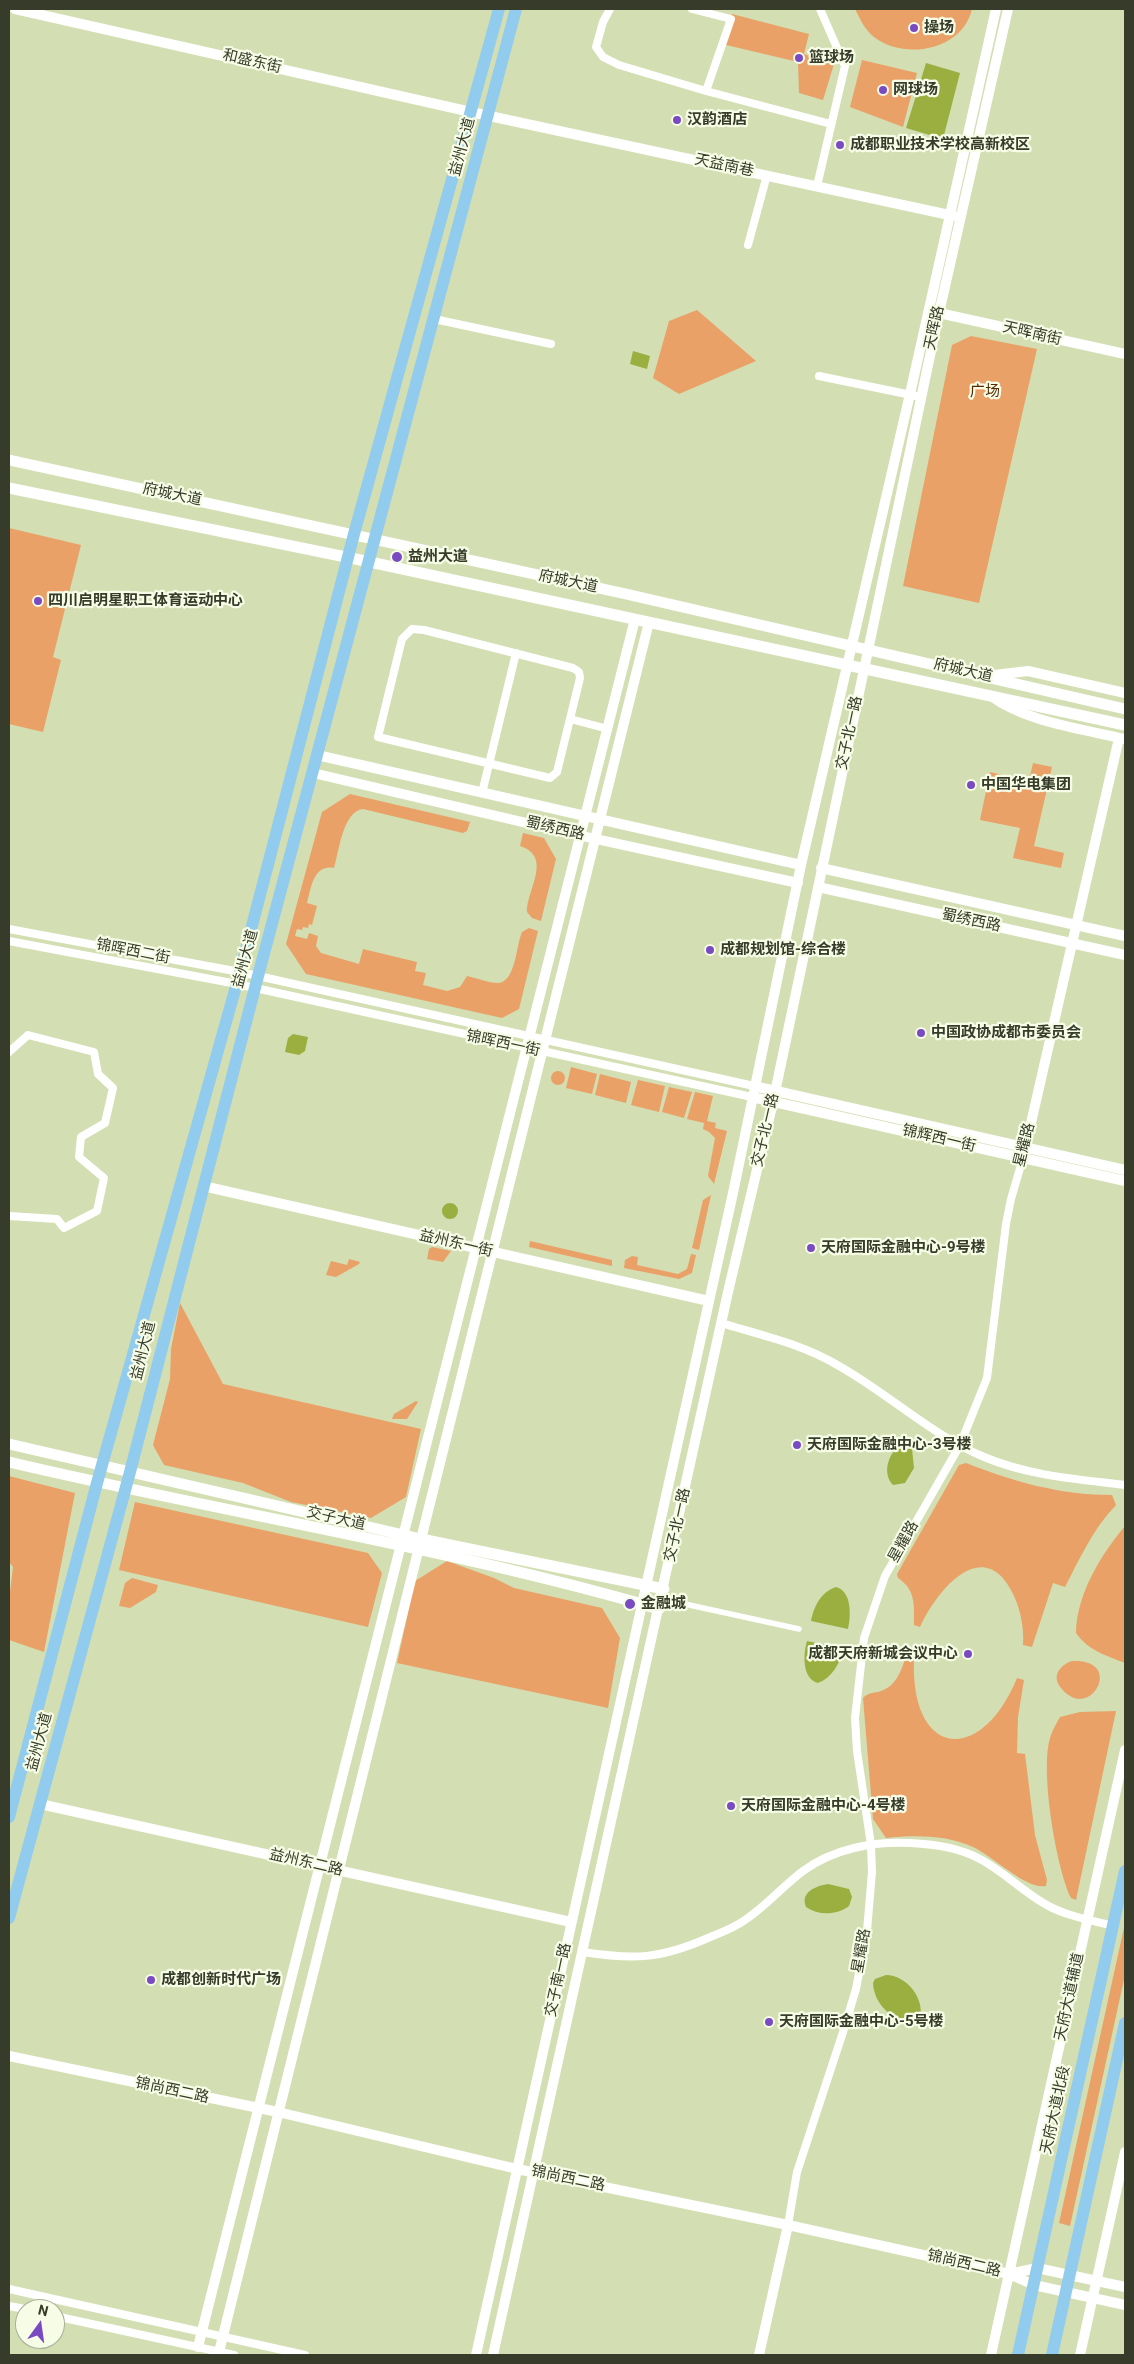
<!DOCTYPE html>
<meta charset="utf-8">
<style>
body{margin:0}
#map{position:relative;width:1134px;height:2364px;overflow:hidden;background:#d3deb2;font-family:Roboto,sans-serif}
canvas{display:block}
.frame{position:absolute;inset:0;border:10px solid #373b2a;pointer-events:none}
.north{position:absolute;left:15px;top:2299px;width:50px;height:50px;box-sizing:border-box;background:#f6fce6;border:1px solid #aaaf9b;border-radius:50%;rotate:14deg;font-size:14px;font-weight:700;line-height:20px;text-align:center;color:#373b2a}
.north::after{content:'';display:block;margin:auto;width:18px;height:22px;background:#7a4ac2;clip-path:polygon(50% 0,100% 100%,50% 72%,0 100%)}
</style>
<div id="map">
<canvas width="1134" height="2364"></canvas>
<div class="frame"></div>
<div class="north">N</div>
</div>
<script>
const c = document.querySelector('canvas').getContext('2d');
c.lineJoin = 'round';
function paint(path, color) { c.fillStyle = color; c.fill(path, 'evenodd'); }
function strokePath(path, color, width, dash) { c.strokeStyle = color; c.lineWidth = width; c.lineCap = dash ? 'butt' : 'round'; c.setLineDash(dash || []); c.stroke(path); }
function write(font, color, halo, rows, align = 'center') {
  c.font = font + ' Roboto,"Noto Sans SC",sans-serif'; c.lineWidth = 4.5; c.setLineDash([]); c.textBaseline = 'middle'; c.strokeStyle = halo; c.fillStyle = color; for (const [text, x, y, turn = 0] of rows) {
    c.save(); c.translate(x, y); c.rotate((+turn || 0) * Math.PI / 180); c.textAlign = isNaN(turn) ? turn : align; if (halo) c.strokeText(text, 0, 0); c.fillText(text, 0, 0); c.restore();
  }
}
paint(new Path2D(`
 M 855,9 L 972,9 C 963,50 905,61 874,37 C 865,30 860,19 855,9 Z
 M 732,14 L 809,34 L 804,54 L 834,64 L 823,100 L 799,93 L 798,62 L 722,44 Z
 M 862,60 L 917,73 L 903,127 L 850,107 Z
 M 697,310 L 756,361 L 679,394 L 653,378 L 669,321 Z
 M 971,336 L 1037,349 L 979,603 L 903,586 L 952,345 Z
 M 9,528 L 81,545 L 53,657 L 61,660 L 43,732 L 9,724 Z
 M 1033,763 L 1052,767 L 1034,846 L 1064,853 L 1061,868 L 1013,858 L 1020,828 L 980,820 L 990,772 L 1029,781 Z
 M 350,794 L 470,822 L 467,831 L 463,833 L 363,809 C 343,811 339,851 334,868 C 314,864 311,887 307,903 L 317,906 L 312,925 L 309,924 L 308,928 L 303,927 L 302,930 L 297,929 L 295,936 L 307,939 L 309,933 L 318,936 L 316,946 L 321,953 L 359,964 L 363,949 L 417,962 L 415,971 L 426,973 L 423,985 L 447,991 L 460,987 L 467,976 C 477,978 488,983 498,983 C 516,982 516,945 522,932 L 529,928 L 538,931 L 519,1009 L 502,1018 L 306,974 L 286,944 L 322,812 Z
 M 523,833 L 544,838 L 556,859 L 541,921 L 532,918 L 527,912 C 527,889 553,857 520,846 Z
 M 571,1067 L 597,1074 L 592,1094 L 566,1088 Z
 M551 1078a7 7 0 1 1 14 0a7 7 0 1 1-14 0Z
 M 600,1074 L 631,1082 L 626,1103 L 595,1095 Z
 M 638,1080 L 665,1086 L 659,1112 L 631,1105 Z
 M 669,1087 L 692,1092 L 684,1118 L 662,1112 Z
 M 695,1092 L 713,1096 L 707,1121 L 716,1123 L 715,1128 L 727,1131 L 714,1184 L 708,1176 L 715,1138 L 709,1132 L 703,1129 L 704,1123 L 687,1119 Z
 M 711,1195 L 699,1250 L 692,1248 L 703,1200 Z
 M 530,1241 L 612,1260 L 612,1266 L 529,1247 Z
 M 432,1247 L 451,1251 L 443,1262 L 427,1259 L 429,1249 Z
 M 691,1254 L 696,1255 L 692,1273 L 679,1279 L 624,1268 L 625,1260 L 632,1256 L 638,1257 L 637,1265 L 678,1274 L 687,1269 Z
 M 349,1259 L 360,1262 L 359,1264 L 336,1277 L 326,1275 L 331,1261 L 347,1265 Z
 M 180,1303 L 223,1384 L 421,1429 L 406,1497 L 371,1518 L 291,1502 L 243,1483 L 164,1465 L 153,1445 L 170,1379 L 171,1349 Z
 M 416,1401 L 418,1402 L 407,1419 L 392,1419 L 394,1414 Z
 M 966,1463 C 1014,1482 1061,1495 1112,1495 L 1116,1505 C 1093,1529 1080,1558 1065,1587 L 1053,1583 L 1032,1647 L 1023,1645 C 1024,1629 1021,1611 1014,1596 C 985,1532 937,1589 920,1627 L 914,1625 C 914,1605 916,1590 898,1578 L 897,1574 L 959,1465 Z
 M 9,1476 L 75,1493 L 44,1652 L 9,1640 L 9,1600 L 13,1567 L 9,1562 Z
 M 135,1502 L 368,1553 L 382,1573 L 368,1627 L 119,1570 Z
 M 1125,1526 L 1125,1663 C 1105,1655 1089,1651 1076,1633 C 1077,1593 1101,1555 1125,1526 Z
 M 447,1561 L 494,1578 L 514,1588 L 602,1608 L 620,1638 L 608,1708 L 397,1663 L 415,1581 Z
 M 132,1578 L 158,1585 L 156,1592 L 130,1608 L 119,1606 L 125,1583 Z
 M 906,1657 L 914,1659 C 910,1758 981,1766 1017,1678 L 1024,1680 L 1018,1717 L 1017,1753 L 1025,1754 L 1035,1835 L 1047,1880 L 1046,1886 C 1026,1890 993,1856 973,1847 C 947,1835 914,1835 886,1838 L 873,1819 L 863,1698 C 868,1693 872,1693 878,1692 C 896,1687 900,1673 906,1657 Z
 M 1072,1661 C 1126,1658 1090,1724 1061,1688 C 1051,1676 1060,1665 1072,1661 Z
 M 1116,1711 L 1076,1900 L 1071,1898 C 1056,1867 1040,1771 1050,1738 C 1052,1731 1056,1724 1060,1717 L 1080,1712 Z
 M 1125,1923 L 1125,1975 L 1070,2226 L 1059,2223 Z`), '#e9a168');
paint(new Path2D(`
 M 926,63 L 960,73 L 943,139 L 906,128 Z
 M 633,351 L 650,356 L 647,369 L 630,364 Z
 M 293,1034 L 308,1037 L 305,1051 L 299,1055 L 285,1052 L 288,1038 Z
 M442 1211a8 8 0 1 1 16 0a8 8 0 1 1-16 0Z
 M 904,1444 L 912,1449 L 914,1468 L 905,1483 L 893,1485 C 881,1473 889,1449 904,1444 Z
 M 836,1587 C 852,1591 851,1616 848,1629 L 811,1621 C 814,1606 821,1592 836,1587 Z
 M 807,1641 L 843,1649 C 840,1663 833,1677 818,1683 C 802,1679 803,1654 807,1641 Z
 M 828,1884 L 849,1889 L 852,1897 L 849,1906 C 837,1915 819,1916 806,1907 C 800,1892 816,1886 828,1884 Z
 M 886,1975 C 906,1975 925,1998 920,2018 L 915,2022 C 894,2023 874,2005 873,1983 L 875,1979 Z`), '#9baf41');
strokePath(new Path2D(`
 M 662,1599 L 799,1629`), '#fff', 5.5);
strokePath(new Path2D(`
 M 610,9 L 603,22 L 596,47 L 603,57 L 619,65 L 706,91 L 831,124
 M 692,9 L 731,19 L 706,91
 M 817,186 L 845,66 L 820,9
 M 748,245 L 767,175
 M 434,319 L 551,344
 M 819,376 L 921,397
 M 412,629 L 424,630 L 573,668 L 579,672 L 580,678 L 557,772 L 550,778 L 378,737 L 402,639 Z
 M 570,719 L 608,729
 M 482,793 L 516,653
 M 9,929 L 240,972 L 754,1086
 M 9,941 L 237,984 L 752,1097
 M 9,1052 L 28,1035 L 94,1052 L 98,1074 L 113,1088 L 105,1123 L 81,1137 L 79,1157 L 104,1178 L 97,1211 L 64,1228 L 57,1219 L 9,1216
 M 721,1323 C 761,1335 803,1344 839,1366 C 889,1394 931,1435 984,1457 C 1030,1476 1076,1479 1125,1485
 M 583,1952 C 634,1960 660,1959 708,1938 C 720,1933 734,1928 745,1920 C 766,1906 783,1886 803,1871 C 833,1849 873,1841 910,1843 C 933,1844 960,1848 980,1859 C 1003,1871 1022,1891 1045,1904 C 1065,1916 1091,1920 1113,1926
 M 788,2225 L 797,2172 L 844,2029 L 856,1989 L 867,1931 L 872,1872 L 871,1845 L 857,1751 L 855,1718 L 864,1638 L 885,1576 L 960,1445 L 987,1378 L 1006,1224 L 1011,1199 L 1023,1158
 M 9,2289 L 305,2355
 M 9,2306 L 25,2309
 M 55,2316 L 234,2355`), '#fff', 8);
strokePath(new Path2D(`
 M 15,9 L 471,112 L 954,216
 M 939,313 L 1125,354
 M 986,676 L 1028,671 L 1125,693
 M 991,696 C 1026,722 1082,729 1125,739
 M 317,755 L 801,865
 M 313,773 L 582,836 L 798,883
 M 821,868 L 1125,936
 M 818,887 L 1125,955
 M 754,1086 L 1125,1170
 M 752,1097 L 1125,1181
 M 1023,1158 L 1119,738
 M 203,1186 L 709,1301
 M 40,1804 L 571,1922
 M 9,2056 L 278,2112 L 517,2169 L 788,2225 L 1009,2274 L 1034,2285 L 1125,2305
 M 1009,2274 L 1037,2268 L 1125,2287
 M 198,2347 L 635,619
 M 219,2352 L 649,622
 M 476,2355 L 733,1193 L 801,865 L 910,394 L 996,9
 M 493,2355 L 728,1292 L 773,1102 L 939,313 L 1008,9
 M 759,2355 L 788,2225
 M 991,2355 L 1125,1750
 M 1080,2355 L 1125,2152`), '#fff', 10);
strokePath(new Path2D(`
 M 9,460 L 626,594 L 1125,709
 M 9,488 L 370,562 L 1125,725
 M 9,1444 L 421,1539 L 664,1589
 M 9,1462 C 225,1513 445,1547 659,1609`), '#fff', 11);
strokePath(new Path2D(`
 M 9,1817 L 97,1483 L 240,972 L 354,534 L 499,9
 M 9,1918 L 130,1472 L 258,976 L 516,9
 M 1018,2355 L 1125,1871
 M 1052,2355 L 1125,2023`), '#91cbee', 12);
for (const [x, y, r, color] of [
 [914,28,5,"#7a4ac2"],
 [799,58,5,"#7a4ac2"],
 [883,90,5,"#7a4ac2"],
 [677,120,5,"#7a4ac2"],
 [840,145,5,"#7a4ac2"],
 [397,557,6,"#7a4ac2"],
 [38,601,5,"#7a4ac2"],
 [971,785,5,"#7a4ac2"],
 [710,950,5,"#7a4ac2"],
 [921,1033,5,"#7a4ac2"],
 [811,1248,5,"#7a4ac2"],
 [797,1445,5,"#7a4ac2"],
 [630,1604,6,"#7a4ac2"],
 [968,1654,5,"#7a4ac2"],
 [731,1806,5,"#7a4ac2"],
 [151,1980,5,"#7a4ac2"],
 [769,2022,5,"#7a4ac2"]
]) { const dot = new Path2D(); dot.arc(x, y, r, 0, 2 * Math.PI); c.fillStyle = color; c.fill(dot); strokePath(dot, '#f6fce6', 2); }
write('bold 15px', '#373b2a', '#f6fce6', [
 ["操场",924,28],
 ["篮球场",809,58],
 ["网球场",893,90],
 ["汉韵酒店",687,120],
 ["成都职业技术学校高新校区",850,145],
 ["益州大道",408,557],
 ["四川启明星职工体育运动中心",48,601],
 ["中国华电集团",981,785],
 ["成都规划馆-综合楼",720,950],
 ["中国政协成都市委员会",931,1033],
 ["天府国际金融中心-9号楼",821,1248],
 ["天府国际金融中心-3号楼",807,1445],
 ["金融城",641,1604],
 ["成都天府新城会议中心",958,1654,"right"],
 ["天府国际金融中心-4号楼",741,1806],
 ["成都创新时代广场",161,1980],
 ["天府国际金融中心-5号楼",779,2022]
], 'left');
write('15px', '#373b2a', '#f6fce6', [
 ["和盛东街",252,62,13],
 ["益州大道",463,147,-75],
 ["天益南巷",724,166,12],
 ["天晖路",935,328,-78],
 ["天晖南街",1032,334,13],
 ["府城大道",172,495,12],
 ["府城大道",568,582,12],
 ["府城大道",963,671,13],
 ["交子北一路",850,733,-78],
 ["蜀绣西路",555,829,13],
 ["蜀绣西路",971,921,12],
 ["锦晖西二街",133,952,11],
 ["益州大道",246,959,-75],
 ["锦晖西一街",503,1044,12],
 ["交子北一路",766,1130,-77],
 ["锦辉西一街",939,1139,13],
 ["星耀路",1025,1145,-76],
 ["益州东一街",456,1244,13],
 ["益州大道",144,1351,-76],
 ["交子大道",336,1519,13],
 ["交子北一路",678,1525,-78],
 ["星耀路",904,1542,-61],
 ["益州大道",40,1742,-75],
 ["益州东二路",306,1863,13],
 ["星耀路",862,1951,-80],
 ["交子南一路",559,1980,-78],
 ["天府大道辅道",1070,1997,-78],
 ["锦尚西二路",172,2091,12],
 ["天府大道北段",1056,2110,-78],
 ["锦尚西二路",568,2179,12],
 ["锦尚西二路",964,2264,13]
]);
write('15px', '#542a00', '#f6fce6', [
 ["广场",985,392]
]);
</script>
